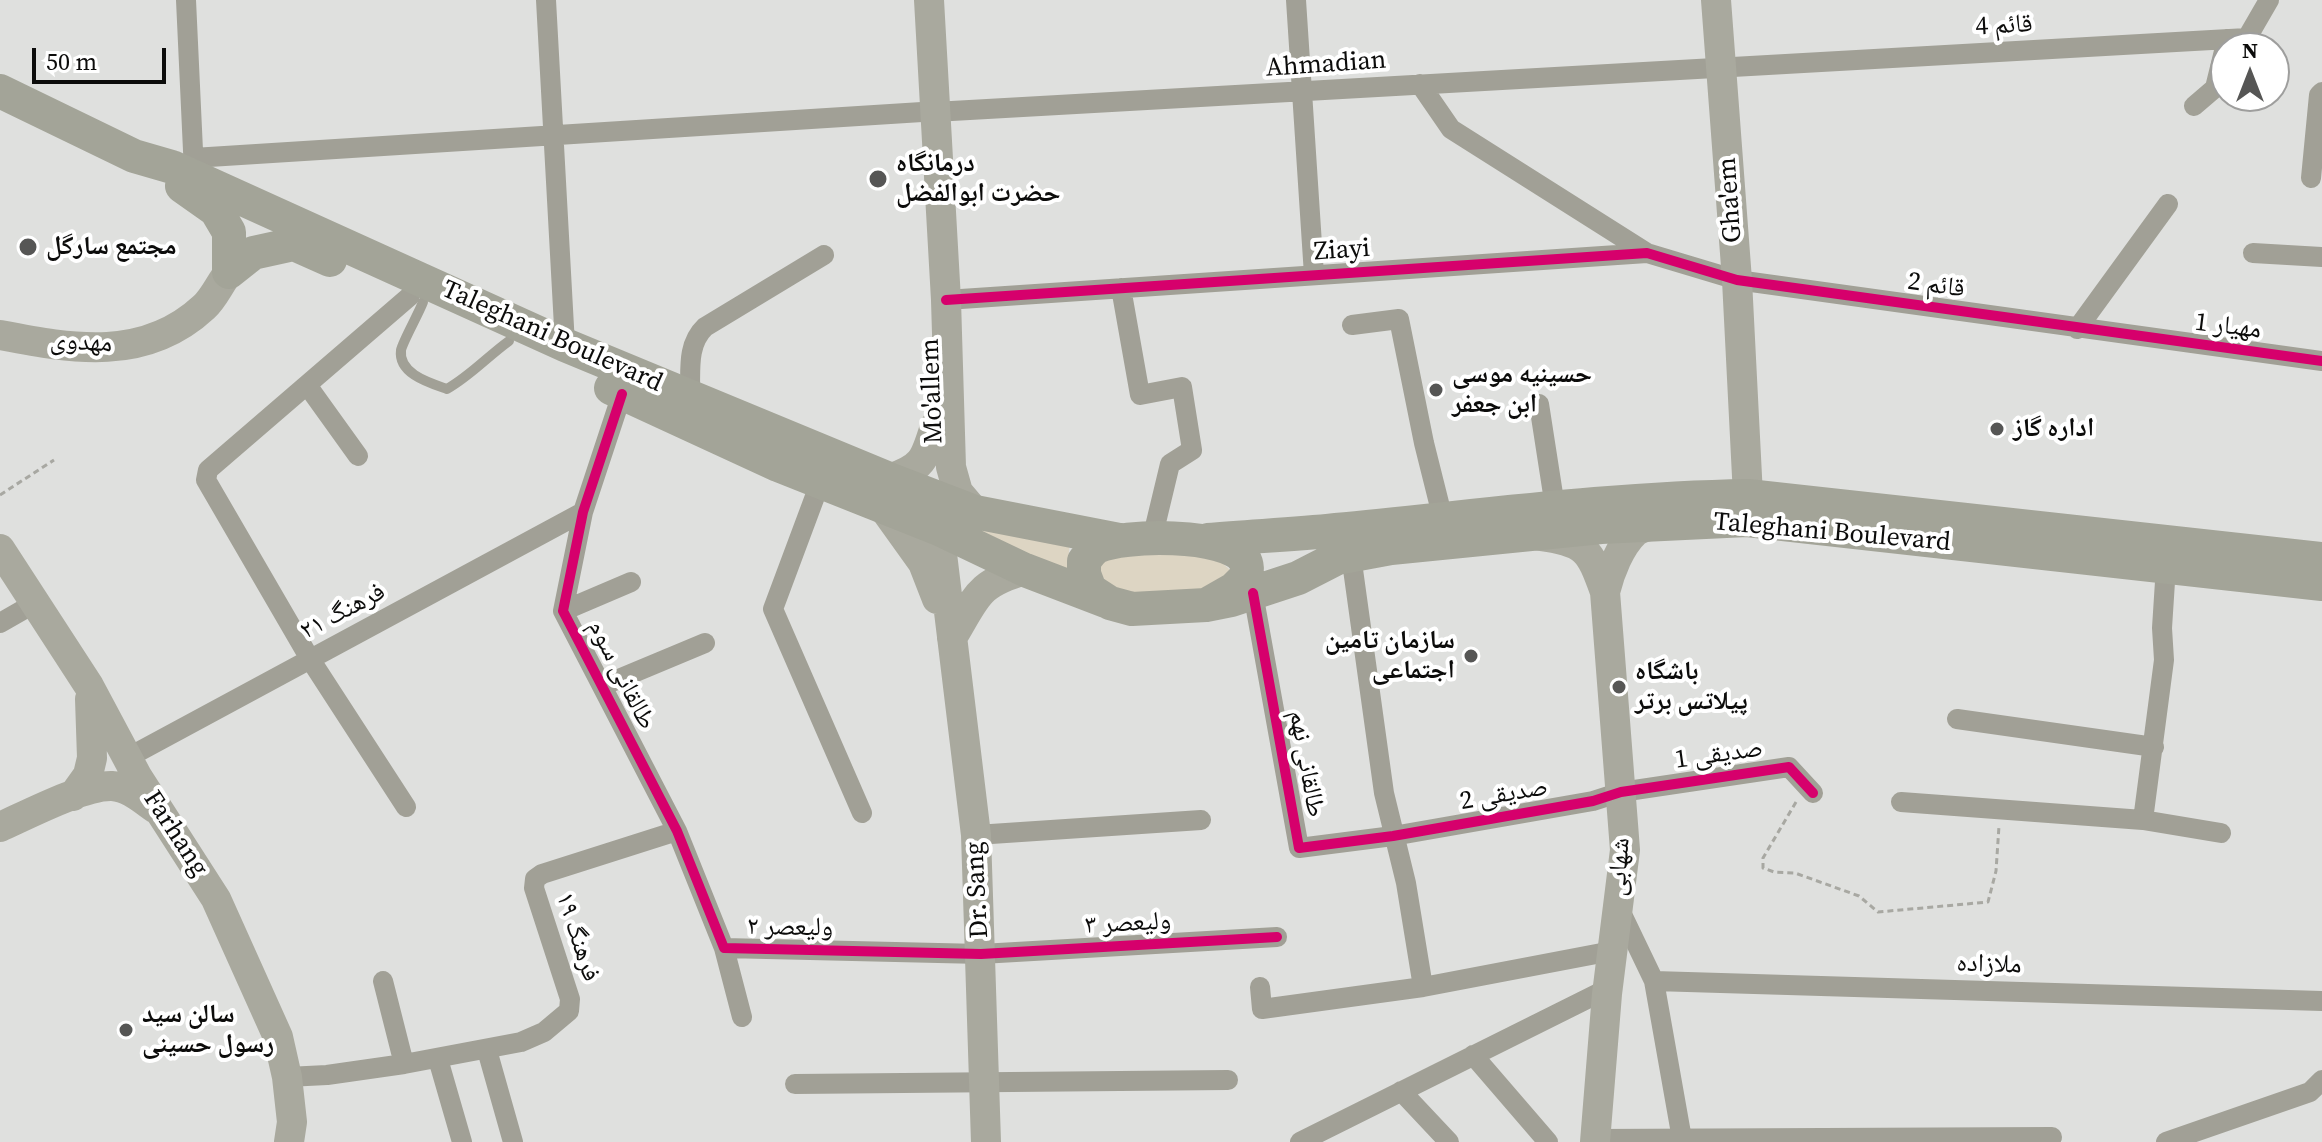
<!DOCTYPE html>
<meta charset="utf-8">
<style>
body{margin:0}
#map{position:relative;width:2322px;height:1142px;overflow:hidden;background:#dfe0de;font-family:"Source Serif 4",serif}
canvas{display:block}
.north{position:absolute;left:2210px;top:32px;width:80px;height:80px;box-sizing:border-box;background:#fff;border:2px solid #9e9e9d;border-radius:50%;rotate:0deg;font-size:22px;font-weight:700;line-height:32px;text-align:center;color:#0c0c0b}
.north::after{content:'';display:block;margin:auto;width:28px;height:36px;background:#565655;clip-path:polygon(50% 0,100% 100%,50% 72%,0 100%)}
.scale{position:absolute;left:32px;top:48px;width:134px;height:36px;box-sizing:border-box;border:4px solid #0c0c0b;border-top:0;padding-left:10px;font-size:24px;line-height:28px;white-space:nowrap;color:#0c0c0b;-webkit-text-stroke:6px #fff;paint-order:stroke}
</style>
<div id="map">
<canvas width="2322" height="1142"></canvas>
<div class="north">N</div>
<div class="scale">50 m</div>
</div>
<script>
const c = document.querySelector('canvas').getContext('2d');
c.lineJoin = 'round';
function paint(path, color) { c.fillStyle = color; c.fill(path, 'evenodd'); }
function strokePath(path, color, width, dash) { c.strokeStyle = color; c.lineWidth = width; c.lineCap = dash ? 'butt' : 'round'; c.setLineDash(dash || []); c.stroke(path); }
function write(font, color, halo, rows, align = 'center') {
  c.font = font + ' "Source Serif 4","Noto Naskh Arabic",serif'; c.lineWidth = 8; c.setLineDash([]); c.textBaseline = 'middle'; c.strokeStyle = halo; c.fillStyle = color; for (const [text, x, y, turn = 0] of rows) {
    c.save(); c.translate(x, y); c.rotate((+turn || 0) * Math.PI / 180); c.textAlign = isNaN(turn) ? turn : align; if (halo) c.strokeText(text, 0, 0); c.fillText(text, 0, 0); c.restore();
  }
}
paint(new Path2D(`
 M 956,520 L 1070,542 L 1068,561 L 1071,579 Z
 M 1205,548 L 1237,576 L 1222,589 L 1139,601 L 1094,580 L 1103,552 Z`), '#ddd5c3');
strokePath(new Path2D(`
 M 0,495 L 54,460
 M 1796,802 L 1763,858 L 1763,868 L 1774,872 L 1795,873 L 1859,896 L 1878,912 L 1988,902 L 1996,871 L 1999,826`), '#a8a8a2', 3, [6, 4]);
strokePath(new Path2D(`
 M 423,302 C 419,313 403,341 401,350 C 398,374 430,383 447,389 C 470,376 487,357 509,341`), '#a1a096', 10);
strokePath(new Path2D(`
 M 186,0 L 194,172
 M 546,0 L 565,345
 M 1296,0 L 1314,275
 M 1420,84 L 1451,129 L 1647,253
 M 2194,106 L 2215,88 L 2227,39
 M 934,112 L 2247,38 L 2269,0
 M 193,158 L 922,112
 M 2311,178 L 2319,95 L 2322,92
 M 2253,253 L 2322,257
 M 1121,288 L 1140,395 L 1182,387 L 1192,450 L 1170,464 L 1152,539
 M 946,300 L 1647,253 L 1737,280 L 2322,361
 M 1352,325 L 1399,319 L 1424,443 L 1443,519
 M 2077,329 L 2168,204
 M 307,385 L 358,456
 M 622,394 L 583,512 L 563,611 L 677,831 L 724,948 L 981,954 L 1277,937
 M 690,397 C 691,373 686,345 705,327 L 824,255
 M 1539,404 L 1555,507
 M 820,483 L 773,609 L 862,813
 M 1351,555 L 1384,793 L 1406,883 L 1423,987
 M 1253,593 L 1299,848 L 1393,836 L 1593,801 L 1621,792 L 1789,767 L 1813,793
 M 563,611 L 631,582
 M 0,623 L 35,603
 M 602,686 L 705,643
 M 1957,719 L 2154,747
 M 127,758 L 583,512
 M 1901,802 L 2143,820 L 2164,660 L 2162,628 L 2166,566
 M 406,807 L 310,659 L 206,480 L 208,470 L 410,296
 M 2143,820 L 2221,833
 M 976,835 L 1201,820
 M 1618,906 L 1654,981 L 1682,1139
 M 724,948 L 742,1017
 M 383,981 L 404,1064
 M 1654,981 L 2322,1001
 M 1260,987 L 1262,1009 L 1423,987 L 1612,951
 M 487,1050 L 513,1142
 M 1473,1055 L 1548,1142
 M 438,1059 L 462,1142
 M 287,1077 L 327,1075 L 404,1064 L 521,1042 L 544,1032 L 569,1011 L 570,999 L 534,888 L 535,879 L 542,874 L 677,831
 M 795,1084 L 1228,1080
 M 1401,1091 L 1449,1142
 M 1595,1139 L 2052,1137
 M 1300,1142 L 1607,989
 M 2166,1142 L 2310,1092 L 2322,1080`), '#a1a096', 20);
strokePath(new Path2D(`
 M 929,0 L 946,300 L 951,467 L 958,492 L 975,512
 M 1716,0 L 1737,280 L 1748,496
 M 0,335 C 73,349 145,362 204,307 C 214,298 220,283 229,272
 M 889,479 C 923,468 925,459 935,426
 M 885,510 L 923,563 L 937,599
 M 939,529 L 976,835 L 986,1142
 M 1540,536 C 1586,542 1590,550 1605,592 L 1625,850 L 1607,994 L 1595,1142
 M 0,549 L 89,686 L 137,776 L 216,899 L 278,1037 L 287,1077 L 292,1122 L 289,1142
 M 1605,592 C 1610,572 1620,546 1635,532 C 1641,527 1653,525 1660,523
 M 952,638 C 977,597 976,584 1025,570
 M 73,796 L 88,775 L 92,758 L 90,699
 M 0,827 C 27,815 84,785 112,786 C 129,787 143,800 156,809`), '#a9a99e', 30);
strokePath(new Path2D(`
 M 0,91 L 134,156 L 172,167 L 565,345 L 889,479 L 975,512 L 1119,540
 M 182,186 L 216,210 L 229,232 L 229,272
 M 229,272 L 253,253 L 294,244 L 330,260
 M 611,388 L 778,465 L 939,529 L 1025,570 L 1106,601
 M 1208,540 C 1250,536 1293,535 1336,530 C 1473,517 1610,498 1748,496 L 2322,559
 M 1206,605 L 1234,589 L 1246,577 C 1247,571 1248,565 1244,559 C 1227,533 1122,534 1097,547 C 1092,550 1088,556 1084,561 L 1084,574 L 1090,590 L 1110,603 L 1132,609 L 1206,605 L 1231,600 L 1298,578 L 1337,558 L 1391,548 L 1601,527 L 1747,520 L 2322,584`), '#a3a498', 34);
strokePath(new Path2D(`
 M 946,300 L 1647,253 L 1737,280 L 2322,361
 M 622,394 L 583,512 L 563,611 L 677,831 L 724,948 L 981,954 L 1277,937
 M 1253,593 L 1299,848 L 1393,836 L 1593,801 L 1621,792 L 1789,767 L 1813,793`), '#d6006c', 10);
for (const [x, y, r, color] of [
 [878,179,10,"#565655"],
 [28,247,10,"#565655"],
 [1436,390,8,"#565655"],
 [1997,429,8,"#565655"],
 [1471,656,8,"#565655"],
 [1619,687,8,"#565655"],
 [126,1030,8,"#565655"]
]) { const dot = new Path2D(); dot.arc(x, y, r, 0, 2 * Math.PI); c.fillStyle = color; c.fill(dot); strokePath(dot, '#fff', 3); }
write('26px', '#0c0c0b', '#fff', [
 ["قائم 4",2004,26,-3],
 ["Ahmadian",1326,65,-4],
 ["Gha'em",1731,200,-94],
 ["Ziayi",1342,251,-4],
 ["قائم 2",1936,286,8],
 ["مهیار 1",2228,327,7],
 ["Taleghani Boulevard",552,337,24],
 ["مهدوی",81,343,3],
 ["Mo'allem",933,391,-92],
 ["Taleghani Boulevard",1832,533,5],
 ["فرهنگ ۲۱",343,612,-28],
 ["طالقانی سوم",621,675,63],
 ["صدیقی 1",1719,755,-8],
 ["طالقانی نهم",1306,764,80],
 ["صدیقی 2",1504,795,-10],
 ["Farhang",175,834,57],
 ["شهابی",1620,867,-86],
 ["Dr. Sang",978,890,-93],
 ["ولیعصر ٣",1128,924,-3],
 ["ولیعصر ٢",790,928,1],
 ["فرهنگ ۱۹",577,937,72],
 ["ملازاده",1989,965,2]
]);
write('bold 26px', '#0c0c0b', '#fff', [
 ["درمانگاه",896,164],
 ["حضرت ابوالفضل",896,194],
 ["مجتمع سارگل",46,247],
 ["حسینیه موسی",1452,375],
 ["ابن جعفر",1452,405],
 ["اداره گاز",2013,429],
 ["سازمان تامین",1455,641,"right"],
 ["اجتماعی",1455,671,"right"],
 ["باشگاه",1635,672],
 ["پیلاتس برتر",1635,702],
 ["سالن سید",142,1015],
 ["رسول حسینی",142,1045]
], 'left');
</script>
